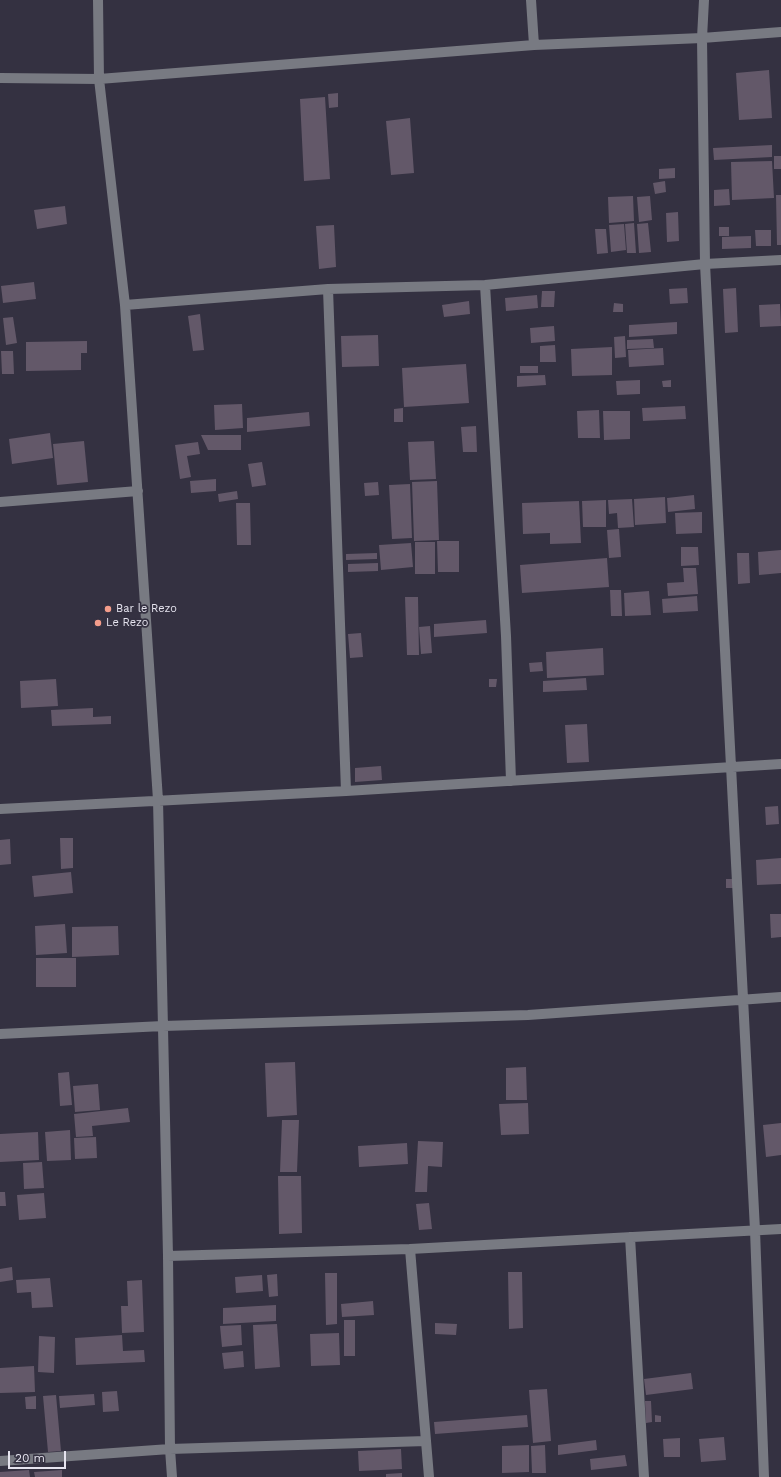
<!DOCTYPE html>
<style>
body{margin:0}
#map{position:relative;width:781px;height:1477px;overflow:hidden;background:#343141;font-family:"Work Sans",sans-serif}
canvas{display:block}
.scale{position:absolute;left:8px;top:1451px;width:58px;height:18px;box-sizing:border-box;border:2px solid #e6e4ef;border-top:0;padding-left:5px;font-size:12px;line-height:14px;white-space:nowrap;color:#e6e4ef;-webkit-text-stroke:3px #343141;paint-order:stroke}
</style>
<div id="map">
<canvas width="781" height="1477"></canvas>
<div class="scale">20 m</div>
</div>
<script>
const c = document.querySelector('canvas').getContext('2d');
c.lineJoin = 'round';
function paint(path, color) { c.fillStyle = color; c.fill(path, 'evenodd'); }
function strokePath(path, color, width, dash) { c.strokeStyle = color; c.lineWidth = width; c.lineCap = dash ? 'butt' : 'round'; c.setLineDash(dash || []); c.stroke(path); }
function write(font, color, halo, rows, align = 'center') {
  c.font = font + ' "Work Sans",sans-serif'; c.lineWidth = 3.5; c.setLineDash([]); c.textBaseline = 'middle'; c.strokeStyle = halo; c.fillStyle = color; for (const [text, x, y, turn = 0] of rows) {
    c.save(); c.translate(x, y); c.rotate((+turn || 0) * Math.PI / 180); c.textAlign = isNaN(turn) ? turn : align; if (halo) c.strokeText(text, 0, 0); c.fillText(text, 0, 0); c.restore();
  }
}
paint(new Path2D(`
 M 769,70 L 772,118 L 739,120 L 736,73 Z
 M 338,93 L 338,107 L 329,108 L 328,94 Z
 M 325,97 L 330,179 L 304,181 L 300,99 Z
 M 410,118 L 414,173 L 391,175 L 386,121 Z
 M 772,145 L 772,157 L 714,160 L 713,148 Z
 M 774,156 L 781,156 L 781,169 L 774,169 Z
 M 772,161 L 774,198 L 732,200 L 731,162 Z
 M 675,168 L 675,178 L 659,179 L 659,169 Z
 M 665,181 L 666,192 L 655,194 L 653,183 Z
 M 729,189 L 730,205 L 714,206 L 714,190 Z
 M 776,195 L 781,195 L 781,245 L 777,245 Z
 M 633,196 L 634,221 L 609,223 L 608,197 Z
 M 650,196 L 652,220 L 639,222 L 637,197 Z
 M 65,206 L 67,224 L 37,229 L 34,210 Z
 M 678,212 L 679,241 L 667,242 L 666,213 Z
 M 634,223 L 636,253 L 627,253 L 625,224 Z
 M 648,223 L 651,252 L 639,253 L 637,224 Z
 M 624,224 L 626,250 L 611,252 L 609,225 Z
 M 334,225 L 336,267 L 319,269 L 316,226 Z
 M 719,227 L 729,227 L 729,236 L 719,236 Z
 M 595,229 L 606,229 L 608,253 L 597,254 Z
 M 755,230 L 771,230 L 771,246 L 756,246 Z
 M 751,236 L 751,248 L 722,249 L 722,237 Z
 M 34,282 L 36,299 L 3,303 L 1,286 Z
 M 687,288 L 688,303 L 670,304 L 669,289 Z
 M 736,288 L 738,332 L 725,333 L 723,289 Z
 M 542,291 L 555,291 L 554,307 L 541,307 Z
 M 537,295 L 538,308 L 506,311 L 505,298 Z
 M 469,301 L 470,314 L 444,317 L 442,305 Z
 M 614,303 L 623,304 L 623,312 L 613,312 Z
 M 780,304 L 781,326 L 760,327 L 759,305 Z
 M 200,314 L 204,350 L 193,351 L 188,316 Z
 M 13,317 L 17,343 L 6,345 L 3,318 Z
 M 677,322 L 677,334 L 629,337 L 629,325 Z
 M 554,326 L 555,341 L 531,343 L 530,328 Z
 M 378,335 L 379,366 L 342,367 L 341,336 Z
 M 625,336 L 626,357 L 615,358 L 614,337 Z
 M 653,339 L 654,348 L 627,349 L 627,340 Z
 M 87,341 L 87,353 L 81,353 L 81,370 L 26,371 L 26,342 Z
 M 555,345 L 556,362 L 540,362 L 540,346 Z
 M 612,347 L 612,375 L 572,376 L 571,349 Z
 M 663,348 L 664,365 L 629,367 L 628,350 Z
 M 1,351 L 13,351 L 14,374 L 2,374 Z
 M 466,364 L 469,403 L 404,407 L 402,368 Z
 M 520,366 L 538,366 L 538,373 L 520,373 Z
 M 545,375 L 546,385 L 517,387 L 517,376 Z
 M 640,380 L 640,394 L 617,395 L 616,381 Z
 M 671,380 L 671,387 L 663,387 L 662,381 Z
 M 242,404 L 243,428 L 215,430 L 214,405 Z
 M 685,406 L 686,419 L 643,421 L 642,408 Z
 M 403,408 L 403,422 L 394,422 L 394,409 Z
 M 599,410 L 600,438 L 578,438 L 577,411 Z
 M 603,411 L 630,411 L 630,439 L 604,440 Z
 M 309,412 L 310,426 L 247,432 L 247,418 Z
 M 476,426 L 477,452 L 463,452 L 461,427 Z
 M 50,433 L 53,458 L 12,464 L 9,439 Z
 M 201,435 L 241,435 L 241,450 L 208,450 Z
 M 84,441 L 88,482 L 57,485 L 53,444 Z
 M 434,441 L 436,479 L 410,480 L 408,442 Z
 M 198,442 L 200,454 L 187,456 L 191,477 L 180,479 L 175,445 Z
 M 262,462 L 266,485 L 252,487 L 248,464 Z
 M 216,479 L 216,491 L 191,493 L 190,481 Z
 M 437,481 L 439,540 L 414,541 L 412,482 Z
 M 378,482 L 379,495 L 365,496 L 364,483 Z
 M 410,484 L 412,538 L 392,539 L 389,485 Z
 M 237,491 L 238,499 L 219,502 L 218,494 Z
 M 694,495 L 695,509 L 668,512 L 667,498 Z
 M 665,497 L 666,523 L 635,525 L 634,499 Z
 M 632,499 L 634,527 L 618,528 L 617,513 L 609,514 L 608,500 Z
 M 606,500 L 606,527 L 583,527 L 582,501 Z
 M 579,501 L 581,543 L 550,544 L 550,533 L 523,534 L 522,503 Z
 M 236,503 L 250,503 L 251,545 L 237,545 Z
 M 702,512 L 702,533 L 676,534 L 675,513 Z
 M 619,529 L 621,557 L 609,558 L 607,530 Z
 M 437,541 L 459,541 L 459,572 L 438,572 Z
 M 415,542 L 435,542 L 435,574 L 415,574 Z
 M 411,543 L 413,567 L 381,570 L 379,545 Z
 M 681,547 L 698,547 L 699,565 L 681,566 Z
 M 781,550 L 781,573 L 759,575 L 758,552 Z
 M 377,553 L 377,559 L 346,560 L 346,554 Z
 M 737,553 L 749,553 L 750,583 L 738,584 Z
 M 607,558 L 609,587 L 522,593 L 520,565 Z
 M 378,563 L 378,571 L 348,572 L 348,564 Z
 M 683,568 L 696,568 L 698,594 L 668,596 L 667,583 L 684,582 Z
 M 610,590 L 621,590 L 622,616 L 611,616 Z
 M 649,591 L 651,615 L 625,616 L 624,593 Z
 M 697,596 L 698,611 L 663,613 L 662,599 Z
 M 405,597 L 418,597 L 419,655 L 407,655 Z
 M 486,620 L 487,633 L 434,637 L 434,624 Z
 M 430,626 L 432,653 L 421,654 L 419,627 Z
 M 361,633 L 363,657 L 350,658 L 348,634 Z
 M 603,648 L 604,675 L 547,678 L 546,652 Z
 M 542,662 L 543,671 L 530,672 L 529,663 Z
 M 586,678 L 587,690 L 543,692 L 543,681 Z
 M 56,679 L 58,706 L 21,708 L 20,681 Z
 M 489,679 L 497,679 L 496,687 L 489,687 Z
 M 93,708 L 93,717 L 111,716 L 111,724 L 52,726 L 51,710 Z
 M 587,724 L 589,762 L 567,763 L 565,725 Z
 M 381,766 L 382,780 L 355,782 L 355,768 Z
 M 778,806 L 779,824 L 766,825 L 765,807 Z
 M 60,838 L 73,838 L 73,868 L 61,869 Z
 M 10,839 L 11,864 L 0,865 L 0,840 Z
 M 781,858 L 781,884 L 757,885 L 756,860 Z
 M 71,872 L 73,893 L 34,897 L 32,876 Z
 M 726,879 L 733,879 L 733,888 L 726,888 Z
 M 770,914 L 781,914 L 781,937 L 771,938 Z
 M 65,924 L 67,953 L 36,955 L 35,926 Z
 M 118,926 L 119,955 L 72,957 L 72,927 Z
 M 36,958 L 76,958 L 76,987 L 36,987 Z
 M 295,1062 L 297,1115 L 267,1117 L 265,1063 Z
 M 526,1067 L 527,1100 L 506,1100 L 506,1068 Z
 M 69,1072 L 72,1105 L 60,1106 L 58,1073 Z
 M 98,1084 L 100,1110 L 75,1112 L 73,1086 Z
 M 528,1103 L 529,1134 L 501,1135 L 499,1104 Z
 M 128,1108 L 130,1122 L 92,1126 L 93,1136 L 76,1137 L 74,1114 Z
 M 282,1120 L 299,1120 L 297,1172 L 280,1172 Z
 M 781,1123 L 781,1155 L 766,1157 L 763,1125 Z
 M 70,1130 L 71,1160 L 47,1161 L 45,1132 Z
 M 38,1132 L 39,1160 L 0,1162 L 0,1134 Z
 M 96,1137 L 97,1158 L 75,1159 L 74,1138 Z
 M 418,1141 L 443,1142 L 442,1167 L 428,1166 L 427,1192 L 415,1192 Z
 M 407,1143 L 408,1164 L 359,1167 L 358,1146 Z
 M 42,1162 L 44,1188 L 24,1189 L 23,1163 Z
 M 278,1176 L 301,1176 L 302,1233 L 279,1234 Z
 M 0,1192 L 5,1192 L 6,1206 L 0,1206 Z
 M 44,1193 L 46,1218 L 19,1220 L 17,1195 Z
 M 429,1203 L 432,1229 L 419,1230 L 416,1204 Z
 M 12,1267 L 13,1280 L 0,1282 L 0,1269 Z
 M 508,1272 L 522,1272 L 523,1328 L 509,1329 Z
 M 325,1273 L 337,1273 L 337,1324 L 326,1325 Z
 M 277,1274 L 278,1296 L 269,1297 L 267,1275 Z
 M 262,1275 L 263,1291 L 236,1293 L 235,1277 Z
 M 50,1278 L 53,1307 L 32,1308 L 31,1292 L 17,1293 L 16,1280 Z
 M 142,1280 L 144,1332 L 122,1333 L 121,1306 L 128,1306 L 127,1281 Z
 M 373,1301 L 374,1315 L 342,1317 L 341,1304 Z
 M 276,1305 L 276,1321 L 223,1324 L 223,1308 Z
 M 344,1320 L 355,1320 L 355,1356 L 344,1356 Z
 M 435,1323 L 457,1324 L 456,1335 L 435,1334 Z
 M 277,1324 L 280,1367 L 255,1369 L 253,1325 Z
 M 241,1325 L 242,1345 L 222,1347 L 220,1326 Z
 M 339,1333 L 340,1365 L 311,1366 L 310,1334 Z
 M 122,1335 L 123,1351 L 144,1350 L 145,1362 L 76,1365 L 75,1338 Z
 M 39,1336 L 55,1337 L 54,1373 L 38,1372 Z
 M 243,1351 L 244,1367 L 224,1369 L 222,1353 Z
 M 34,1366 L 35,1392 L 0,1393 L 0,1368 Z
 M 691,1373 L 693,1389 L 646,1395 L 644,1379 Z
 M 547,1389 L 551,1441 L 533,1443 L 529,1390 Z
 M 117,1391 L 119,1411 L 103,1412 L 102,1392 Z
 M 94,1394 L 95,1405 L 60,1408 L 59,1396 Z
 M 56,1395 L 61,1451 L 48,1452 L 43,1396 Z
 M 36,1396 L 36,1409 L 26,1409 L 25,1397 Z
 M 645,1401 L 651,1401 L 652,1422 L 646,1423 Z
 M 527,1415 L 528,1427 L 435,1434 L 434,1422 Z
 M 655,1415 L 661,1416 L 661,1422 L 655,1422 Z
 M 724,1437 L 726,1460 L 701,1462 L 699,1439 Z
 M 680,1438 L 680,1457 L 664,1457 L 663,1439 Z
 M 596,1440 L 597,1450 L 558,1455 L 558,1445 Z
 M 529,1445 L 529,1472 L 502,1473 L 502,1446 Z
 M 545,1445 L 546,1473 L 532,1473 L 531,1446 Z
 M 401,1449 L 402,1469 L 359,1471 L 358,1451 Z
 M 625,1455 L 627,1466 L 591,1470 L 590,1459 Z
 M 29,1470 L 30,1477 L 0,1477 L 0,1472 Z
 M 62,1470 L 62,1477 L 35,1477 L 34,1472 Z
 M 402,1473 L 402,1477 L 386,1477 L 386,1474 Z`), '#635869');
strokePath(new Path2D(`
 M 98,0 L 99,79 L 125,305 L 158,800 L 168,1256 L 170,1449 L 172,1477
 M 531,0 L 534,45
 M 704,0 L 702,38 L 705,264 L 755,1230 L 764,1477
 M 0,78 L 99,79 L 534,45 L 702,38 L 781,32
 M 485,285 L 506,636 L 511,781
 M 328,289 L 346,791
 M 125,305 L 328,289 L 485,285 L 705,264 L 781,260
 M 0,502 L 138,491
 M 0,809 L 346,791 L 781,764
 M 0,1034 L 163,1026 L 528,1015 L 781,997
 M 630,1237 L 644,1477
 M 410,1249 L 429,1477
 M 168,1256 L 410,1249 L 781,1229
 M 0,1461 L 170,1449 L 426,1441`), '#787a82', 10);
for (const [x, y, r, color] of [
 [108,609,4,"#f49d8b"],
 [98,623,4,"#f49d8b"]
]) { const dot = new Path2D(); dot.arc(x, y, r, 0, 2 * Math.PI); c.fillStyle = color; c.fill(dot); strokePath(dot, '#343141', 1.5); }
write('11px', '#e6e4ef', '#343141', [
 ["Bar le Rezo",116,609],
 ["Le Rezo",106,623]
], 'left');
</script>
